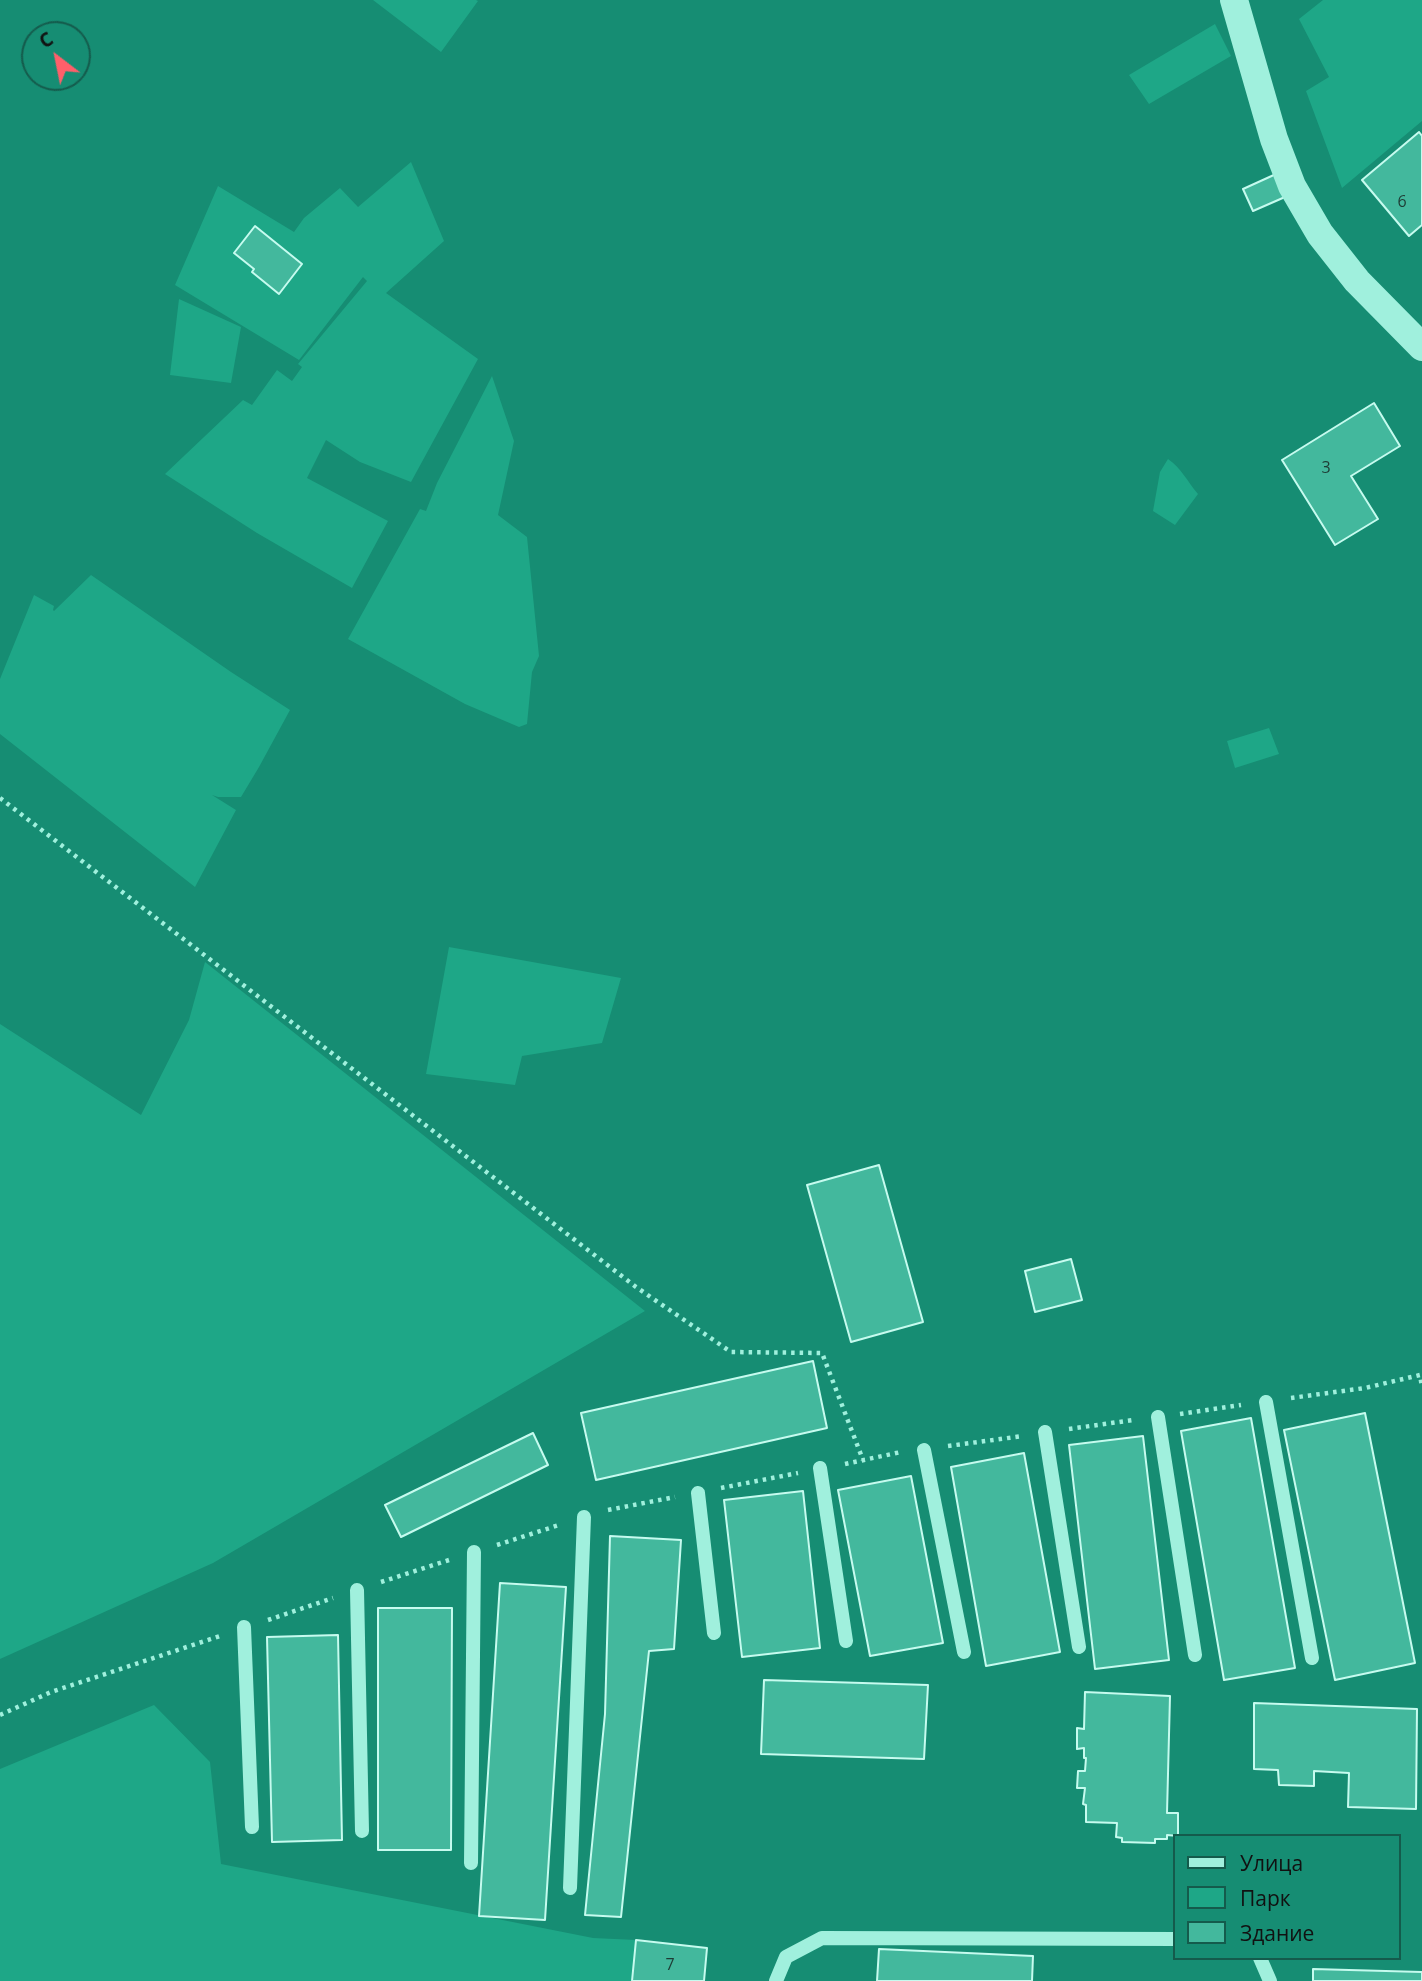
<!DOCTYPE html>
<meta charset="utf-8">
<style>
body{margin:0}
#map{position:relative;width:1422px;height:1981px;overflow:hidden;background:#168d73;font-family:"Open Sans",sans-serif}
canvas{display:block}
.legend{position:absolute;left:1173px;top:1834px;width:228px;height:126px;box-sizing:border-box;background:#168d73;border:2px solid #145b4c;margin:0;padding:9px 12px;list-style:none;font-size:21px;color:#111}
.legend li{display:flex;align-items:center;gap:14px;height:35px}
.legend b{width:35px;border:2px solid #145b4c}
.north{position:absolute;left:21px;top:21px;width:70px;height:70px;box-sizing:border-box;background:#168d73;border:2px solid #145b4c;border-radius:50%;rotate:328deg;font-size:19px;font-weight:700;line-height:28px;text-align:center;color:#111}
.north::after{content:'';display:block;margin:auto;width:24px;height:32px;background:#ff5f6a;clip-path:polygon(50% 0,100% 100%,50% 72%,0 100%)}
</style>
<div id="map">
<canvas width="1422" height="1981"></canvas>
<ul class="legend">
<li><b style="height:9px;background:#a0f0dd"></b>Улица</li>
<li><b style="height:19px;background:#1ea787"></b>Парк</li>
<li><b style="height:19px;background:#43b89d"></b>Здание</li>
</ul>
<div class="north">С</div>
</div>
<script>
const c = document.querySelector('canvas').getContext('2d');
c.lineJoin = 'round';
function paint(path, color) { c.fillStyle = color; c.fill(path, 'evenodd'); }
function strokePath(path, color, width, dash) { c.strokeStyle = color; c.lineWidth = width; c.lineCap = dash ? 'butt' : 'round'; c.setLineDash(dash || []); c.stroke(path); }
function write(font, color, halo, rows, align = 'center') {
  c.font = font + ' "Open Sans",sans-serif'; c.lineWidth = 6; c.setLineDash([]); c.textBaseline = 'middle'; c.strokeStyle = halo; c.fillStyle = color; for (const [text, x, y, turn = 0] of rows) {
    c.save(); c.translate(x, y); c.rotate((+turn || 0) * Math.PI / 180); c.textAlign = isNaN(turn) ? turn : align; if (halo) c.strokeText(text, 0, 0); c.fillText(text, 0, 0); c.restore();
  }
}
paint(new Path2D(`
 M 373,0 L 476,0 L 478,1 L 441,52 Z
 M 1323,0 L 1422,0 L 1422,121 L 1342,188 L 1306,91 L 1329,77 L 1299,19 Z
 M 1215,24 L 1231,56 L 1149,104 L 1129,75 Z
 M 411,162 L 444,241 L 386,293 L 478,359 L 411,482 L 360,462 L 326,440 L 307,478 L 388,521 L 352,588 L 257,533 L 165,474 L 243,400 L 252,405 L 277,370 L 292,381 L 302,367 L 298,364 L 367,281 L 363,277 L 299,360 L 175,285 L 218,186 L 294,232 L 304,218 L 340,188 L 358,207 Z
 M 179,299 L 241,327 L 231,383 L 170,375 Z
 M 492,376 L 514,441 L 498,515 L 527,537 L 539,656 L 532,672 L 527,724 L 519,727 L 465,704 L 348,639 L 420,509 L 426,511 L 437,483 Z
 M 1168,459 C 1182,469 1187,481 1198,494 L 1175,525 L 1153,511 L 1160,472 Z
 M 91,575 L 231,672 L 290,710 L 259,767 L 241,797 L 218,797 L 212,795 L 236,810 L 195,887 L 0,734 L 0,679 L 34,595 L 54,606 L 53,610 L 54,611 Z
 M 1269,728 L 1279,754 L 1235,768 L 1227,741 Z
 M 449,947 L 621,978 L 602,1043 L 522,1056 L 515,1085 L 426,1074 Z
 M 205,962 L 645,1311 L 213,1563 L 0,1659 L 0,1024 L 141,1115 L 189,1020 Z
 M 154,1705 L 210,1762 L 221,1864 L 593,1938 L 636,1940 L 632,1981 L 0,1981 L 0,1769 Z`), '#1ea787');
const building = new Path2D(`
 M 1419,132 L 1422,136 L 1422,225 L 1409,236 L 1362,180 Z
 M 1276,174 L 1285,197 L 1253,211 L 1243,189 Z
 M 255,226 L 302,264 L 279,294 L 252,272 L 254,269 L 234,253 Z
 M 1374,403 L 1400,446 L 1351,476 L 1378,519 L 1335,545 L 1282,460 Z
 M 879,1165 L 923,1322 L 851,1342 L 807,1185 Z
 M 1071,1259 L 1082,1300 L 1035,1312 L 1025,1271 Z
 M 813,1361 L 827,1428 L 596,1480 L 581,1413 Z
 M 1365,1413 L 1415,1663 L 1335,1680 L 1284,1430 Z
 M 1251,1418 L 1295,1668 L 1224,1680 L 1181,1431 Z
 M 533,1433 L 548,1465 L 401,1537 L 385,1505 Z
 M 1143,1436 L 1169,1660 L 1095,1669 L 1069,1445 Z
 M 1024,1453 L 1060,1652 L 986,1666 L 951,1467 Z
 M 911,1476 L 943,1643 L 870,1656 L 838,1490 Z
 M 803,1491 L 820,1648 L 742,1657 L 724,1500 Z
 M 610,1536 L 681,1540 L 674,1649 L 649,1651 L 621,1917 L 585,1915 L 605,1714 Z
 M 500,1583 L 566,1587 L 545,1920 L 479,1916 Z
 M 378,1608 L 452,1608 L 451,1850 L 378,1850 Z
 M 338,1635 L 342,1840 L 272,1842 L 267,1637 Z
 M 764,1680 L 928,1685 L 924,1759 L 761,1754 Z
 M 1085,1692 L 1170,1696 L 1167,1813 L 1178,1813 L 1178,1836 L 1167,1835 L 1167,1839 L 1155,1839 L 1155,1843 L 1122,1842 L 1122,1838 L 1116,1837 L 1117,1823 L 1086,1822 L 1086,1805 L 1083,1804 L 1085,1788 L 1077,1788 L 1078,1771 L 1085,1771 L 1086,1758 L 1084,1758 L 1084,1748 L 1077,1749 L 1077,1728 L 1084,1729 Z
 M 1254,1703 L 1417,1709 L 1416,1809 L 1348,1807 L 1349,1773 L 1314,1771 L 1314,1786 L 1279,1785 L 1278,1770 L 1254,1769 Z
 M 636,1940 L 707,1948 L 704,1981 L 632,1981 Z
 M 879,1949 L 1033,1956 L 1032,1981 L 877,1981 Z
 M 1313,1969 L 1422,1972 L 1422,1981 L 1313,1981 Z`);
paint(building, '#43b89d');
strokePath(building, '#c6fbef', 2);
strokePath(new Path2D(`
 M 0,798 L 636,1287 L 731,1352 L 822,1353 L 863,1460
 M 1291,1398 L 1365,1388 L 1420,1375 L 1422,1387
 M 1180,1414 L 1241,1405
 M 1069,1429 L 1133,1420
 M 948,1446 L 1023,1436
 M 845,1464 L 901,1452
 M 721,1488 L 798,1473
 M 608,1510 L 675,1497
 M 497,1545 L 559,1525
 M 381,1582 L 449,1560
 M 268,1620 L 333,1598
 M 0,1715 L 51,1692 L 220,1636`), '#a0f0dd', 4.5, [3.5, 5]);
strokePath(new Path2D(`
 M 1266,1402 L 1312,1658
 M 1158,1417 L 1195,1655
 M 1045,1432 L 1079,1647
 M 924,1450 L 964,1652
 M 820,1468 L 846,1641
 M 698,1493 L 714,1633
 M 357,1590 L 362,1831
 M 244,1627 L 252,1827
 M 471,1863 L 474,1552
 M 570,1888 L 584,1517
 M 1260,1958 L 1270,1981
 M 776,1981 L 786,1957 L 822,1938 L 1175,1939`), '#a0f0dd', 14);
strokePath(new Path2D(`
 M 1234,0 L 1274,139 L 1292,186 L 1320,234 L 1357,281 L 1422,347`), '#a0f0dd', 28);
write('16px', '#1e3b34', null, [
 ["6",1402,202],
 ["3",1326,468],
 ["7",670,1965]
]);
</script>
